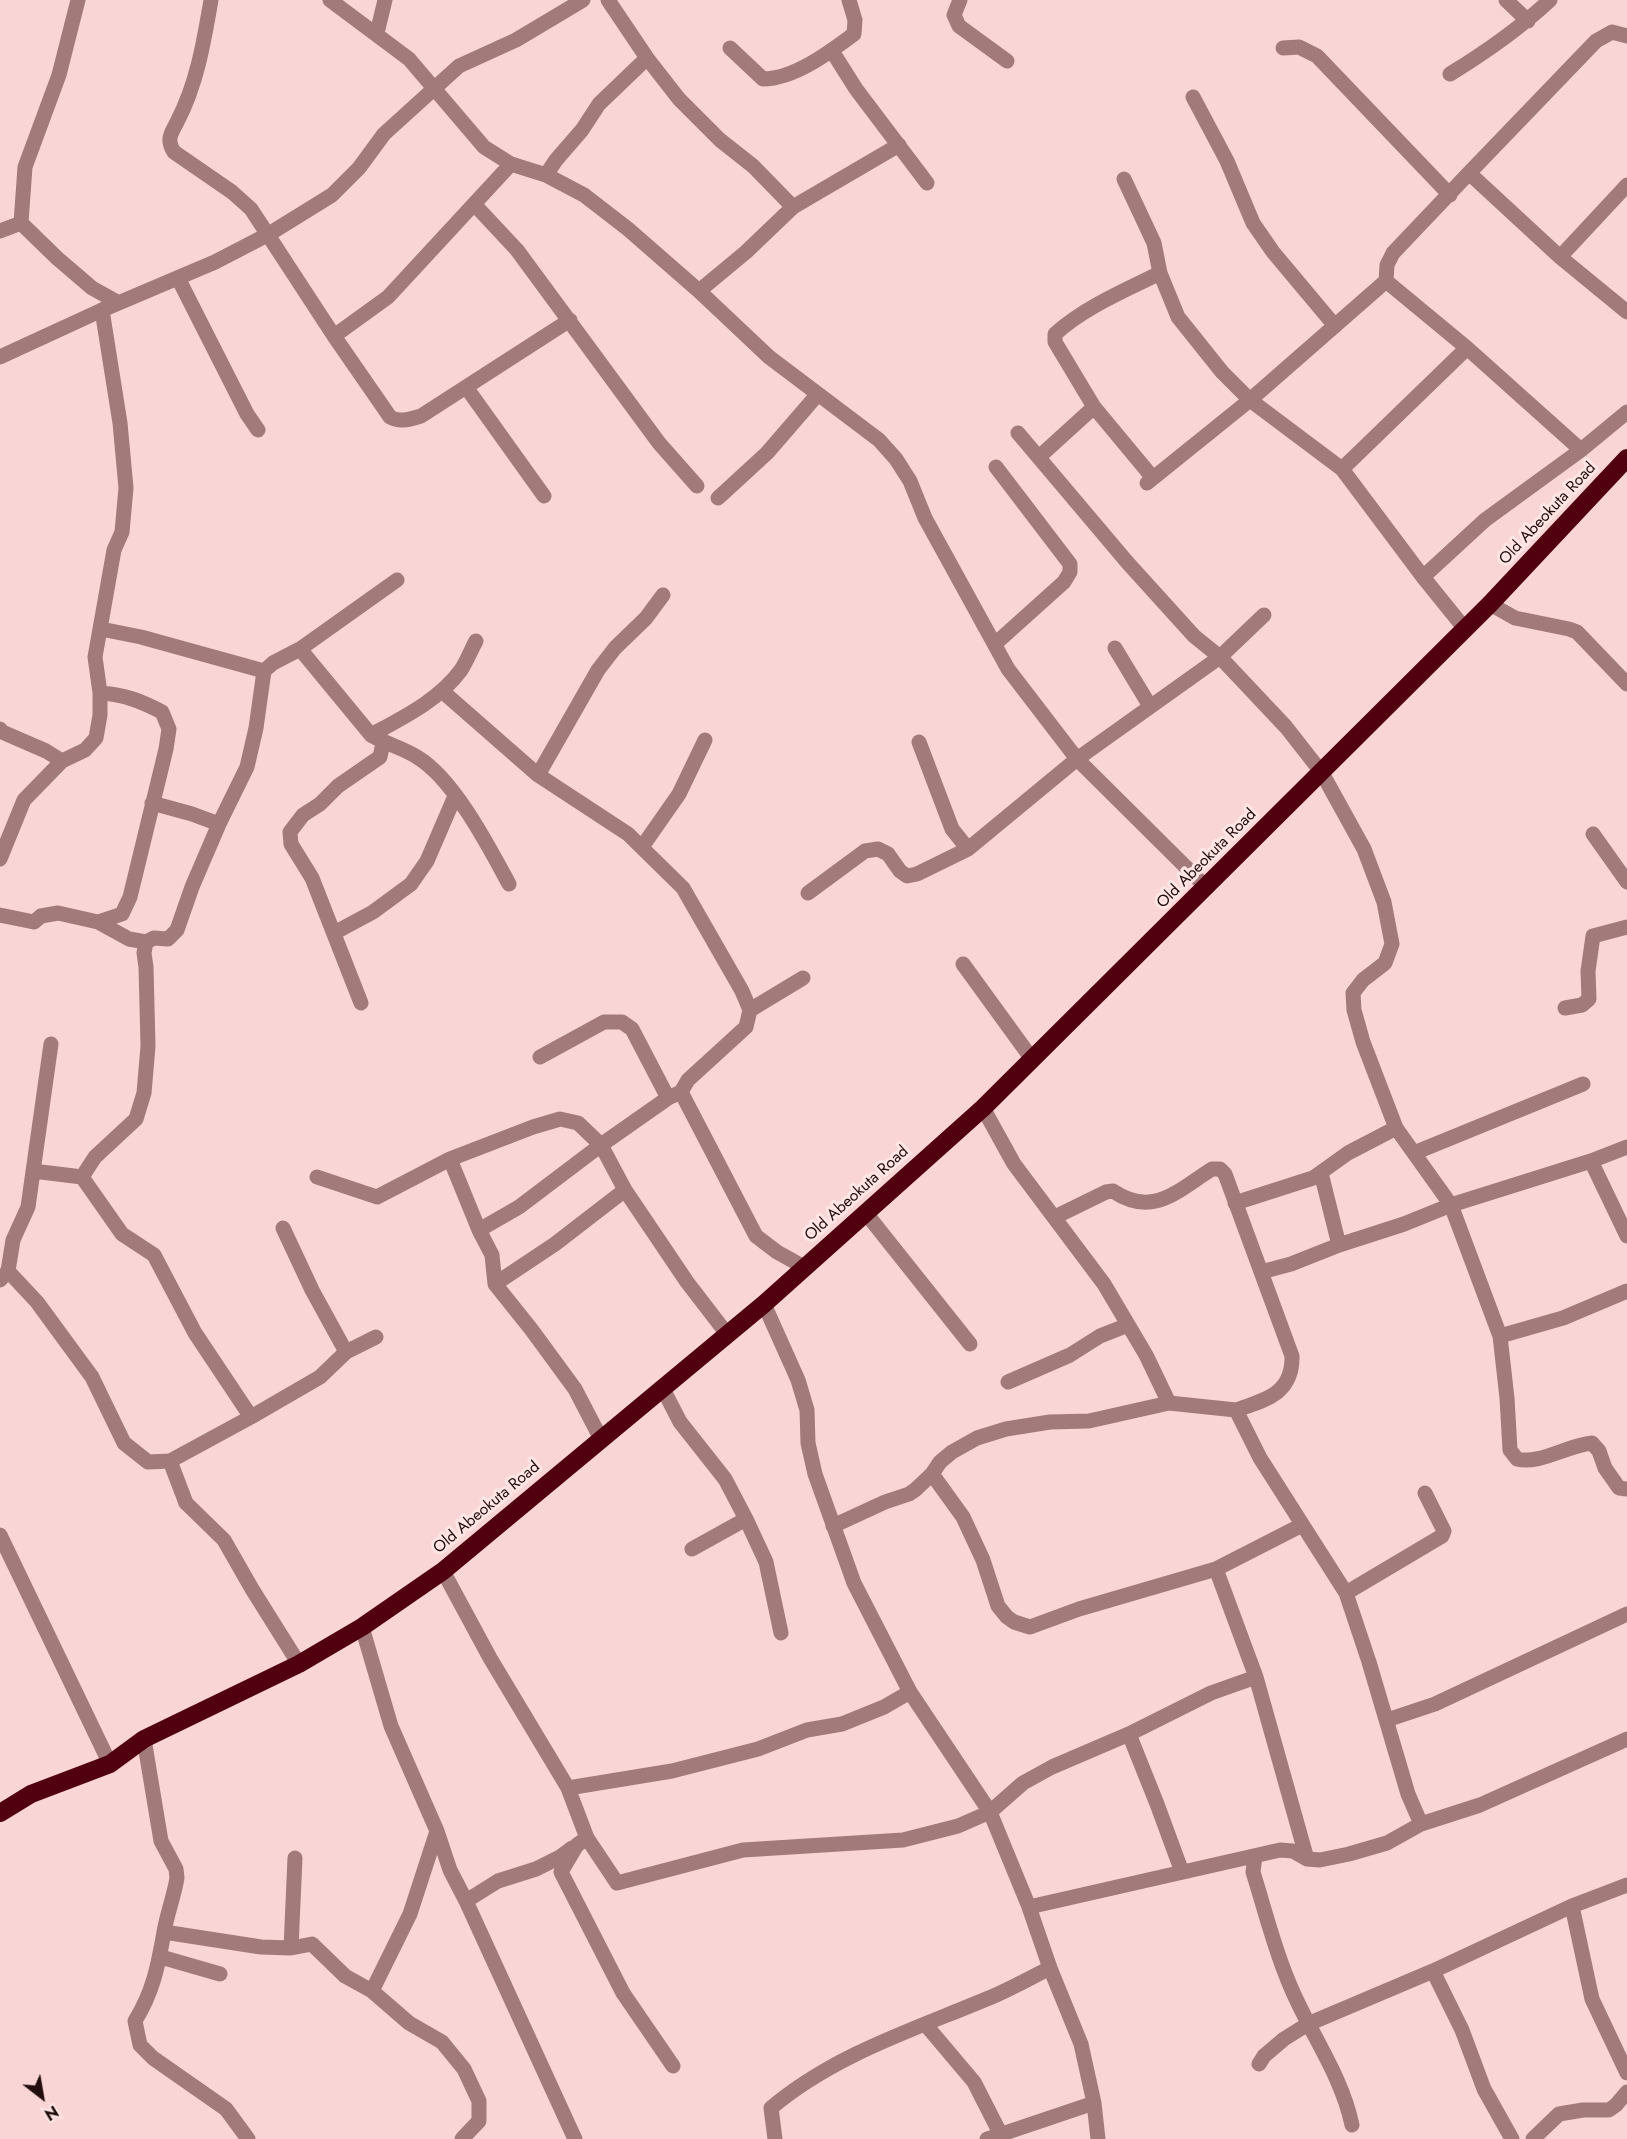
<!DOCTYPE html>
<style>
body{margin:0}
#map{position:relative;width:1627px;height:2139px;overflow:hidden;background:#fad5d5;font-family:Jost,sans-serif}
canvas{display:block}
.north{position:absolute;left:12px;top:2067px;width:60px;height:60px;-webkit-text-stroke:4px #ffe6e5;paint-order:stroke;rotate:149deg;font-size:16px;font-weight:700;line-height:24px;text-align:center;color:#220d0e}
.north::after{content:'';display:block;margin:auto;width:21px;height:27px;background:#220d0e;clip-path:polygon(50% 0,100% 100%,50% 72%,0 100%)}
</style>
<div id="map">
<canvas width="1627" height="2139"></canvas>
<div class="north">N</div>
</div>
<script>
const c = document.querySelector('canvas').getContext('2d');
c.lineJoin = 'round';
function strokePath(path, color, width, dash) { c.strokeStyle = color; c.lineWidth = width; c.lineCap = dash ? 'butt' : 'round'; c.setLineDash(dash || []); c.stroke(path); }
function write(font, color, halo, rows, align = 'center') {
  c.font = font + ' Jost,sans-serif'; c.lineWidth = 6; c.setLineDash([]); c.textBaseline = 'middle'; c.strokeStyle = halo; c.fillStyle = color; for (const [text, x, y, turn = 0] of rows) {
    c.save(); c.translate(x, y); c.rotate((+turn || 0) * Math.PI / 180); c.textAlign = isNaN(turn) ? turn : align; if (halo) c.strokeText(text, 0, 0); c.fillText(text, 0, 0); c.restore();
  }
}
strokePath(new Path2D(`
 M 78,0 L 59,75 L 25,167 L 21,223 L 57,258 L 92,288 L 119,303
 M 211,0 C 204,41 197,84 177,122 C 171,134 166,139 174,152 L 232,192 L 251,209 L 334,336 L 390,417 C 401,423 410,419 421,416 L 570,320
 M 330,0 L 409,59 L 484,147 L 511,164 L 546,175 L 584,195 L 628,229 L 699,291 L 769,357 L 879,440 L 896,459 L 910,481 L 925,518 L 1008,669 L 1077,759 L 1206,887
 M 608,0 L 647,58 L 679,99 L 720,140 L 753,166 L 793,207
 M 960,0 L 954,15 L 959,26 L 1007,61
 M 1506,0 L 1528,21
 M 377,33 L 385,0
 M 1627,36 L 1612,32 L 1596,41 L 1469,173 L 1560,257 L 1627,312
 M 730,48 L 763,79 C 794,79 830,52 854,34 L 855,20 L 849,0
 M 1283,48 L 1299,47 L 1317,56 L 1450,195
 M 832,51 L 856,89 L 927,183
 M 1450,74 C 1486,52 1519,29 1550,0
 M 1193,97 L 1227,161 L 1253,223 L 1273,252 L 1335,326
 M 546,175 L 556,160 L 582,130 L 599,104 L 647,58
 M 1124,179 L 1154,243 L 1160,273 L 1178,317 L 1222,372 L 1250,400 L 1342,469 L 1423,577 L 1465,629
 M 474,204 L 517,250 L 659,443 L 697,486
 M 0,231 L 21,223
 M 1560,257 L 1627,185
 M 178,278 L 247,414 L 258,430
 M 1386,281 L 1467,348 L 1581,450
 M 699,291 L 746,252 L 793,207 L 899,145
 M 334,336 L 388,297 L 511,164
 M 0,357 L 102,310 L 215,262 L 269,234 L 332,195 L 359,168 L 384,134 L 459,66 L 516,40 L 583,0
 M 466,387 L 544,496
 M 1018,433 L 1127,562 L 1194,636 L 1220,657 L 1286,727 L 1322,773 L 1364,849 L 1384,902 L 1392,944 L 1385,963 L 1363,980 L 1353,993 L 1354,1010 L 1363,1042 L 1396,1128 L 1451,1205 L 1500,1336 L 1507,1398 L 1510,1450 L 1517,1459 C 1539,1465 1568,1445 1592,1443 L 1599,1451 L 1605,1468 L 1619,1488 L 1627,1489
 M 1039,457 L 1094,407
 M 1342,469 L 1467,348
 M 1153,478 L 1094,407 L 1055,342 L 1055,334 C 1085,307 1124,291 1160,273
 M 1147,483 L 1250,400 L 1386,281 L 1387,265 L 1393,253 L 1469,173
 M 718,498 L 767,453 L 818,394
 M 1423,577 L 1485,520 L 1581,450 L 1627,412
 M 1490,604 L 1515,618 L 1569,629 L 1577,632 L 1627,684
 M 101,629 L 141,637 L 264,671
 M 995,644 L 1064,582 L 1070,572 L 1070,564 L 996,467
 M 1115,648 L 1150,706
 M 300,649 L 371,735 C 386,744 403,748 417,757 C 454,779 489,847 509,884
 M 442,691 L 538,775 L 628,834 L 683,888 L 742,991 L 750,1010 L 746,1027 L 688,1080 L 681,1092 L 668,1098 L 601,1145 L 519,1207 L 479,1230
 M 0,729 L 2,732 L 46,751 L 62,761
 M 371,735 C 404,717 439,700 461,670 C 467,661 471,650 476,641
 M 919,742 L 952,829 L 968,849
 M 538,775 L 598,670 L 615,648 L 646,618 L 663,595
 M 152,803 L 192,814 L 219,824
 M 1593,834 L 1627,882
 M 642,847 L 679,794 L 705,740
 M 0,859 L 24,800 L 62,761 L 85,750 L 96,738 L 100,715 L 100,693 L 95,657 L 114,550 L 122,532 L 126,488 L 120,423 L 102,310
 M 808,893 L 865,851 L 878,849 L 888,854 L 900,871 L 907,876 L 917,874 L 968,849 L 1077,759 L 1220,657 L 1264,615
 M 0,915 L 34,922 L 41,916 L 58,913 L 98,922 L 129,939 L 146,942 L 154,938 L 168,939 L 177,930 L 192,887 L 219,824 L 247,767 L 256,728 L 264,671 L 273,663 L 300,649 L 397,580
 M 98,922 L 122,914 L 130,897 L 166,749 L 169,729 L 162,712 C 141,701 123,694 100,693
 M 334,933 L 373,912 L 411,884 L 427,861 L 455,796
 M 963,964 L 1032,1059
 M 361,1003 L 312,878 L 291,844 L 290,832 L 303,815 L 320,804 L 338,786 L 380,757 L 383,743
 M 1565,1008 L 1582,1005 L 1589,999 L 1588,971 L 1593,936 L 1627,927
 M 750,1010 L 803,978
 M 540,1057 L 604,1022 L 622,1022 L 632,1029 L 668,1098
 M 681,1092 L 756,1236 L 777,1252 L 804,1267
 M 983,1108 L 1014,1164 L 1104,1284 L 1146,1355 L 1169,1403
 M 1414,1153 L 1583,1084
 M 450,1159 L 479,1230 L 492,1255 L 495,1284 L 531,1329 L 575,1389 L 601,1439
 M 1591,1161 L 1627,1236
 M 33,1171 L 82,1177 L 122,1234 L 154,1255 L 195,1333 L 251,1417
 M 1321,1173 L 1339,1245
 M 82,1177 L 95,1157 L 136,1119 L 144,1093 L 148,1046 L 146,967 L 144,953 L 146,942
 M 317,1177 L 377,1197 L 450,1159 L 533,1127 L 560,1119 L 578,1123 L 601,1145 L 625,1190 L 687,1282 L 727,1334
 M 1235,1203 L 1313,1178 L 1348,1153 L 1396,1128
 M 865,1212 L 970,1344
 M 1055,1217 L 1106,1192 L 1113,1191 C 1153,1218 1177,1191 1212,1169 L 1220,1169 L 1225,1174 L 1292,1356 C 1293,1394 1265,1400 1236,1410
 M 283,1228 L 312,1290 L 346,1352
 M 8,1271 L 37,1302 L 92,1377 L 124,1443 L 148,1462 L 170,1461 L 186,1503 L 224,1540 L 252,1589 L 299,1664
 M 1261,1272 L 1291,1264 L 1339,1245 L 1404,1224 L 1451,1205 L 1591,1161 L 1627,1147
 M 0,1280 L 8,1271 L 13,1240 L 28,1207 L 51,1044
 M 495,1284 L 555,1244 L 625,1190
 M 764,1304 L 798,1380 L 807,1410 L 808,1443 L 815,1474 L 854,1583 L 910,1692 L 990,1812 L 1029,1907 L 1050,1968 L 1081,2044 L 1094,2103 L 1098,2139
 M 1500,1336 L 1563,1318 L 1627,1291
 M 1008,1382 L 1070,1355 L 1100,1336 L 1128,1325
 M 662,1387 L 680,1422 L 725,1479 L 746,1519 L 766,1562 L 781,1633
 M 170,1461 L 251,1417 L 320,1377 L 346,1352 L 376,1337
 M 932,1474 L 963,1517 L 983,1560 L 998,1606 L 1007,1617 L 1014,1622 L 1030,1627 L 1079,1609 L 1216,1569 L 1302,1525
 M 833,1526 L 885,1502 L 909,1494 L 915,1490 L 932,1474 L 940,1462 L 952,1452 L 977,1438 L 1006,1429 L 1050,1422 L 1089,1421 L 1169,1403 L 1236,1410 L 1260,1458 L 1346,1593 L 1369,1662 L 1408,1794 L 1421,1824
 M 0,1535 L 110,1764
 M 692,1549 L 746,1519
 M 1216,1569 L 1256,1677 L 1307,1859
 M 443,1571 L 490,1658 L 568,1788 L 587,1838 L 577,1845 L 561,1872 L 623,1993 L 673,2066
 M 1346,1593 L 1442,1536 L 1444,1531 L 1425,1493
 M 362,1627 L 391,1726 L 437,1831 L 450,1870 L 466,1901 L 575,2139
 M 1387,1720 L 1435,1704 L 1627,1614
 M 1129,1734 L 1157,1804 L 1182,1872
 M 144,1739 L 161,1841 L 176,1869 L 177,1878 C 174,1896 167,1914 164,1932 C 158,1966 153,1992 135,2021 L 140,2045 L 153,2058 L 226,2109 L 248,2139
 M 568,1788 L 672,1771 L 758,1749 L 807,1730 L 842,1724 L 884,1707 L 910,1692
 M 587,1838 L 617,1883 L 743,1850 L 903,1840 L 958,1826 L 990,1812 L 1023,1783 L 1052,1767 L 1129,1734 L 1211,1693 L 1256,1677
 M 1255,1856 L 1253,1872 C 1264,1907 1273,1944 1287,1978 C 1306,2028 1341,2072 1352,2125
 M 466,1901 L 498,1881 L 536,1869 L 560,1857 L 572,1848
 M 1572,1906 L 1592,1999 L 1627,2073
 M 1029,1907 L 1280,1850 L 1293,1851 L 1307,1859 L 1320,1860 L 1349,1854 L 1387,1843 L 1421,1824 L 1480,1805 L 1627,1739
 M 164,1932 L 261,1947 L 291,1948 L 312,1944 L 345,1976 L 372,1991 L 409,2023 L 442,2042 L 464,2069 L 479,2101 L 479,2121 L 462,2139
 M 291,1948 L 295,1858
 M 161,1957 L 220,1974
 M 1433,1971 L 1462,2030 L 1484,2089 L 1512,2139
 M 372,1991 L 410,1914 L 437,1831
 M 925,2024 L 974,2082 L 1000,2133
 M 1259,2064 L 1264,2056 L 1284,2039 L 1308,2024 L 1433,1971 L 1572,1906 L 1627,1885
 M 775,2139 L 771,2108 C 836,2053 919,2028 996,1995 C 1014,1987 1032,1977 1050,1968
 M 987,2139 L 1094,2103
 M 1533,2139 L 1559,2114 L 1583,2110 L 1609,2110 L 1616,2105 L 1627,2092`), '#a27a7a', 15);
strokePath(new Path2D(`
 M 0,1813 L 31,1794 L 110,1764 L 144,1739 L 299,1664 L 362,1627 L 443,1571 L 764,1304 L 983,1108 L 1490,604 L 1627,458`), '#50000f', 18);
write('16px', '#220d0e', '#ffe6e5', [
 ["Old Abeokuta Road",1548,514,-47],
 ["Old Abeokuta Road",1207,859,-45],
 ["Old Abeokuta Road",857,1194,-42],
 ["Old Abeokuta Road",487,1508,-40]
]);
</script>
